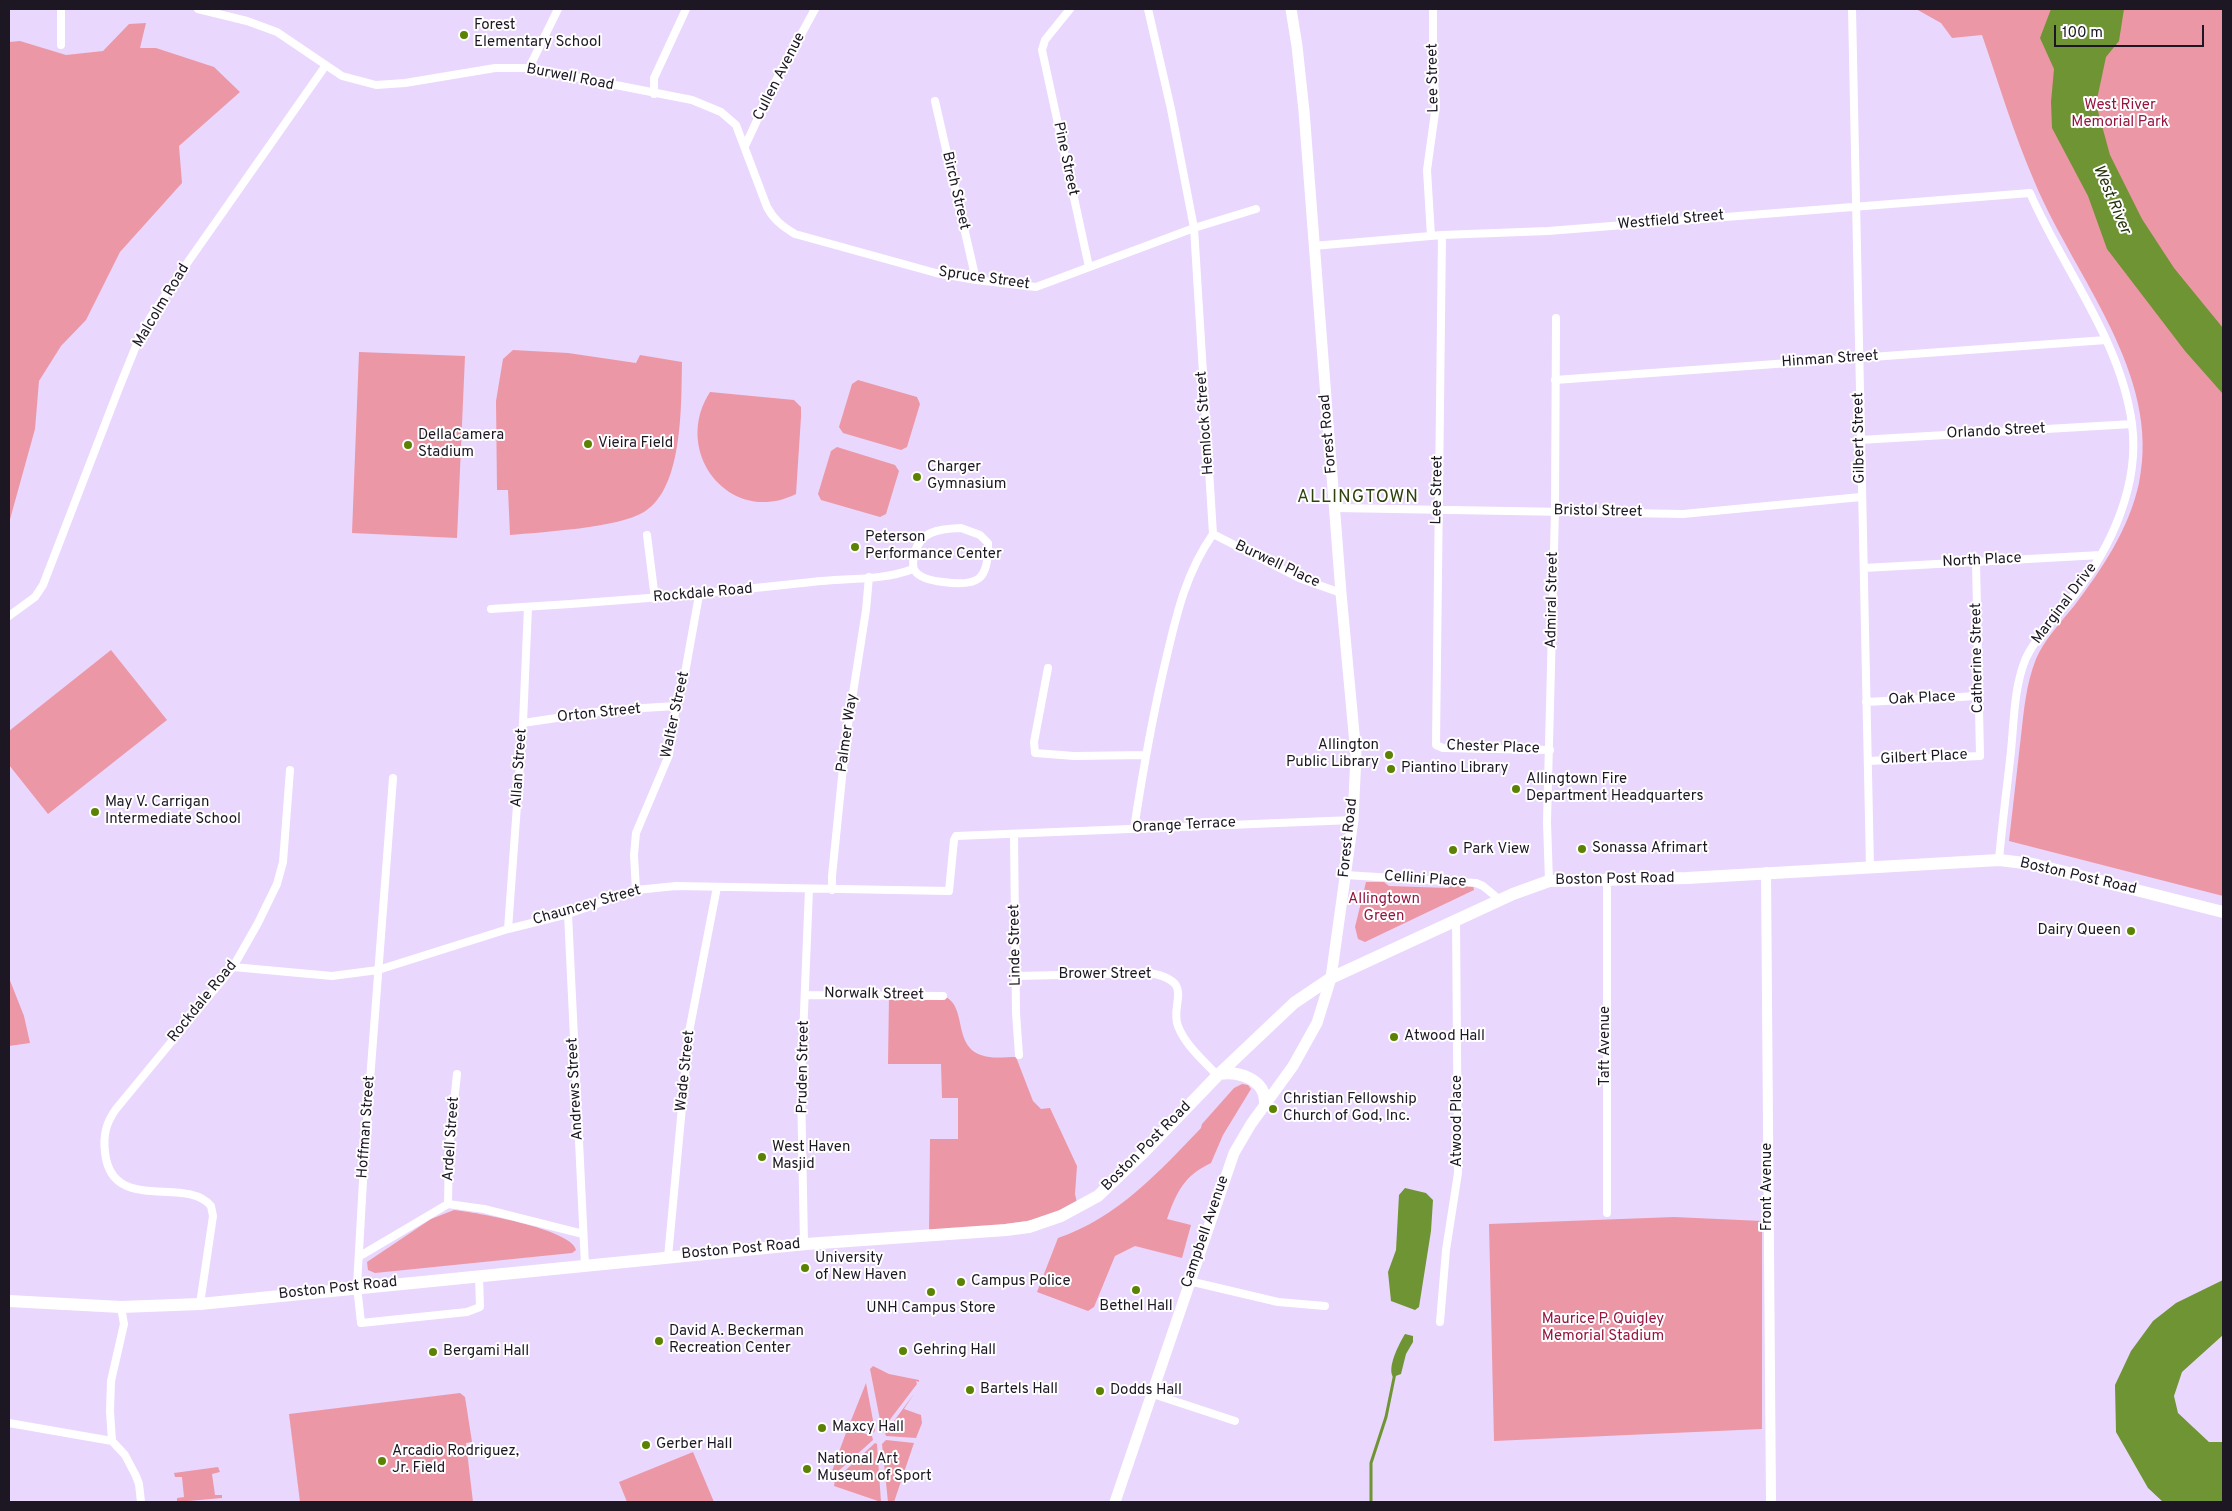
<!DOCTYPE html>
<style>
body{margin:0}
#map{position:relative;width:2232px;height:1511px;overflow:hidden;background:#ead7fd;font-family:Overpass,sans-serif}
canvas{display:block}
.frame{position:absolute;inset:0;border:10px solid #1d1623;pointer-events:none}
.scale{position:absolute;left:2054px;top:25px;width:150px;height:22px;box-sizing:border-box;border:2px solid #1d1623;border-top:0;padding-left:6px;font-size:15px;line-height:18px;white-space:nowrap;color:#1d1623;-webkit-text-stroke:4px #fff;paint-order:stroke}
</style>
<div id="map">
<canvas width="2232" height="1511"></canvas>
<div class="frame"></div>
<div class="scale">100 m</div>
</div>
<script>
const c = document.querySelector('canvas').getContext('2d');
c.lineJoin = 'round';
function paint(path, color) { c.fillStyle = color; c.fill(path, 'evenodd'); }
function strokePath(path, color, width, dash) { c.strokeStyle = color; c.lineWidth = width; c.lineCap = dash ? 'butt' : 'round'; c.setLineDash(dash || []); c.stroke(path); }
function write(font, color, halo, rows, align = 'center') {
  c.font = font + ' Overpass,sans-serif'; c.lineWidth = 4; c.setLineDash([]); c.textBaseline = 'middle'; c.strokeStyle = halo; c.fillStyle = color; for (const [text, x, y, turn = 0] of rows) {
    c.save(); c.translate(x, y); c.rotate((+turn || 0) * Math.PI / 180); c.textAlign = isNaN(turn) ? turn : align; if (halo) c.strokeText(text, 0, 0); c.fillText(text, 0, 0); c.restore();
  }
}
paint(new Path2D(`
 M 1916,9 L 2223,9 L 2223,896 L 2009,841 C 2013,806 2017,771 2021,736 C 2024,710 2026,684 2036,659 C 2044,640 2061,622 2074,606 C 2102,569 2129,529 2139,483 C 2162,374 2075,278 2035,183 C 2014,135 1999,84 1982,35 L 1952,38 L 1941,23 Z
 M 146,23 L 140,48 L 156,48 L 214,67 L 240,92 L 179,146 L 182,183 L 120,252 L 86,320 L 61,346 L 39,381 L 35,429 L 9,523 L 9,42 L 20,41 L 66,55 L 103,51 L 129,24 Z
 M 513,350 L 568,353 L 636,363 L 640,355 L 682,362 C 681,402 684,488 644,512 C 618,528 542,532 510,535 L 508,490 L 497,490 L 496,401 L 503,359 Z
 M 359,352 L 465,356 L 457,538 L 352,533 Z
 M 858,380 L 917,397 L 920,404 L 907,447 L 901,450 L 843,433 L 839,427 L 852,384 Z
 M 710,392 L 794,400 L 801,407 L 801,417 L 796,494 C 730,527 671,452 710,392 Z
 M 837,447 L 895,465 L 899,471 L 886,514 L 880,517 L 821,500 L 818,494 L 831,451 Z
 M 111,650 L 167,720 L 48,814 L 9,765 L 9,731 Z
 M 1366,882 L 1384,882 L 1389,886 L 1448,888 L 1452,885 L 1473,886 L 1474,890 L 1365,942 L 1358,939 L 1355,927 Z
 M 9,978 L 24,1016 L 30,1043 L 9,1046 Z
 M 889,996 C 901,996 933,993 943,996 C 968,1004 952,1045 981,1055 C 991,1059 1005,1057 1016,1057 L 1033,1101 L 1041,1109 L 1050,1108 L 1077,1166 L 1075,1194 L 1078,1208 L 1061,1216 L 929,1235 L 930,1139 L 958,1139 L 958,1098 L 942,1098 L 941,1064 L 888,1064 Z
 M 1242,1084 L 1248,1085 L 1251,1089 L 1223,1135 L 1211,1163 C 1184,1176 1177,1191 1167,1219 L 1191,1225 L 1182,1258 L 1135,1246 L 1115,1256 L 1094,1307 L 1088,1311 L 1037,1292 L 1058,1238 C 1117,1218 1159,1172 1201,1128 L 1202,1124 L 1234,1088 Z
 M 454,1210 C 474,1212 572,1229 576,1250 L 572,1253 L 375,1273 L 368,1270 L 367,1262 L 431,1219 Z
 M 1674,1217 L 1762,1221 L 1762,1429 L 1494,1441 L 1489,1224 Z
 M 873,1366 L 889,1374 L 919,1380 L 919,1382 L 916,1381 L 917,1384 L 882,1430 L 870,1369 Z
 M 866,1383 L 875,1431 L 873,1433 L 851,1425 L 850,1423 Z
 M 460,1393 L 465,1397 L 472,1442 L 466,1443 L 473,1502 L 300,1502 L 289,1414 Z
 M 914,1394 L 904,1409 L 921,1415 L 922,1423 L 916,1438 L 886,1436 L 885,1433 Z
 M 850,1429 L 872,1436 L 873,1440 L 834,1475 L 832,1471 L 847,1430 Z
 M 886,1440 L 914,1443 L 894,1502 L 888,1502 L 882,1444 Z
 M 875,1443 L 877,1444 L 881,1502 L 834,1486 L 835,1480 Z
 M 693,1452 L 714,1502 L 627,1502 L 619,1482 Z
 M 218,1467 L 220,1472 L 212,1474 L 215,1495 L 222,1495 L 222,1498 L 177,1502 L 177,1498 L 184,1497 L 182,1477 L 175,1477 L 174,1473 Z`), '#ec97a6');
paint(new Path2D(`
 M 2051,9 L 2124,9 L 2119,41 L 2106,57 L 2096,104 L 2110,155 L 2142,219 L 2174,268 L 2223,328 L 2223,394 L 2185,351 L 2107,249 L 2088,196 L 2052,128 L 2051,102 L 2054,69 L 2040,38 Z
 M 1405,1188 L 1426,1193 L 1433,1200 L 1431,1231 L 1419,1307 L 1415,1310 L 1391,1301 L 1388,1272 L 1396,1250 L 1399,1195 Z
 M 2223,1280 L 2223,1335 L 2182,1372 L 2174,1396 L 2178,1413 L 2209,1442 L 2223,1442 L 2223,1502 L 2163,1502 L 2148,1488 L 2116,1432 L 2115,1385 L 2131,1351 L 2153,1321 L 2176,1303 Z
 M 1405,1334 L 1413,1336 L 1413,1342 L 1406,1354 L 1401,1374 L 1393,1377 C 1387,1367 1399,1344 1405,1334 Z`), '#6f9434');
strokePath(new Path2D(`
 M 1371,1502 L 1371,1463 L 1386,1417 L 1395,1373`), '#6f9434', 3);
strokePath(new Path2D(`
 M 61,9 L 61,45
 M 198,9 L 247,21 L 277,32 L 342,76 L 376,85 L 405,83 L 495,68 L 529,68 L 692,100 L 721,112 L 736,125 L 767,207 C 774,220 782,226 795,234 L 936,273 L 976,280 L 1036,287 L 1194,228 L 1256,209
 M 1070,9 L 1045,40 L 1042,50 L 1089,267
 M 1852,9 L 1870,867
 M 529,68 L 558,9
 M 654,94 L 654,78 L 686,9
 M 935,101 L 976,280
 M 745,146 L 774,84 L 815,9
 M 1442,235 L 1436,745 L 1443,748 L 1550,750
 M 1431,236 L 1427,170 L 1436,105 L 1433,70 L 1433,9
 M 1313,246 L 1442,235 L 1548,231 L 2030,193 C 2063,269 2121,340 2132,424 C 2140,485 2111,548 2074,595 C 2058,615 2037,635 2026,658 C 2014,686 2014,721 2011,751 C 2007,788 2002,824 1999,860
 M 1555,380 L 2106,340
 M 1860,440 L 2132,424
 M 1335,508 L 1683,514 L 1861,497
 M 961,528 L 980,535 L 988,543 C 989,580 978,587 943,582 C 934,581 920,578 915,571 C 912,567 913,561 914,556 C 919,531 938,529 961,528 Z
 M 1213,534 L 1299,578 L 1341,593
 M 647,535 L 655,599
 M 1864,568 L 2101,555
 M 491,609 C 598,603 705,594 812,582 C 845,578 882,581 913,569
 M 9,616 L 35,597 L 43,585 L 119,388 L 138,341 L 150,318 L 176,279 L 326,65
 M 1048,668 L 1034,742 L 1035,753 L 1074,756 L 1145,755
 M 1866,702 L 1978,696
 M 523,723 L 610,710 L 676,706
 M 1868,761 L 1980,756 L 1976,561
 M 393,778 L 365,1146 L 357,1286 L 361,1323 L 467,1312 L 480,1307 L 479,1275
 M 1134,829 C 1142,776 1151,725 1163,672 C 1175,622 1183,577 1213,534 L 1194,228 L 1171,109 L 1148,9
 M 1014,834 L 1016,1013 L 1019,1055
 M 1345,875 L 1476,883 L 1483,886 L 1500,900
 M 1607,879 L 1607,1213
 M 1549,881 L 1547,822 L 1555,511 L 1556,318
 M 636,890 L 634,855 L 636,833 L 669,755 L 676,706 L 685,673 L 699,595
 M 832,890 L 832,876 L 846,738 L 866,610 L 869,577
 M 568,914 L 585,1265
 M 508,929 L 523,723 L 528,607
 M 233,967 L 332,976 L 378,970 L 508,929 L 568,914 L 636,890 L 676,886 L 949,891 L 954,840 L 956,836 L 1353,820
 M 1016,976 L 1150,973 C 1197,982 1169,1003 1178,1026 C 1185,1045 1204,1061 1217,1075
 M 806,995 L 943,996
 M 448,1204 L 449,1149 L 457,1074
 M 804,1244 L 801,1086 L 809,889
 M 360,1256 L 448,1204 L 484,1209 L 583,1234
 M 668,1257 L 689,1032 L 717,887
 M 1189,1281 L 1278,1302 L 1325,1306
 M 200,1304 L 213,1216 L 211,1206 C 186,1175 111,1215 105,1152 C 103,1135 106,1123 116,1109 L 233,967 L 258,923 L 277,884 L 283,862 L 290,770
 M 121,1307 L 124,1324 L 111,1381 L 110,1411 L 112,1441 L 125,1455 L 136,1476 L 139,1484 L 141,1502
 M 1440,1322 L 1446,1250 L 1458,1173 L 1456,919
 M 1153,1394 L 1235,1421
 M 9,1423 L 112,1441`), '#fff', 8);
strokePath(new Path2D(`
 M 1766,872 L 1771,1502`), '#fff', 10);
strokePath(new Path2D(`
 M 1115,1502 L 1234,1153 L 1251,1124 L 1293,1066 L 1317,1023 L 1331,978 L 1353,820 L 1356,755 L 1341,593 L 1304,111 L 1297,46 L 1291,9`), '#fff', 11);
strokePath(new Path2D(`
 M 1219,1074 C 1239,1071 1266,1079 1265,1104
 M 9,1301 L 121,1307 L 200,1304 L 806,1244 L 1006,1230 L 1029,1227 L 1061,1216 L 1098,1196 L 1142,1154 L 1219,1074 L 1294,1003 L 1331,978 L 1513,894 L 1549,881 L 1687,878 L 1999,860 L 2033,864 L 2223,912`), '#fff', 12);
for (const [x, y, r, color] of [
 [464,35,5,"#5b8203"],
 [588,444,5,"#5b8203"],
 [408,445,5,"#5b8203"],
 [917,477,5,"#5b8203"],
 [855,547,5,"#5b8203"],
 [1389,755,5,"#5b8203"],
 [1391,769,5,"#5b8203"],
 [1516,789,5,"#5b8203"],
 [95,812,5,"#5b8203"],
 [1582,849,5,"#5b8203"],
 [1453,850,5,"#5b8203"],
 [2131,931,5,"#5b8203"],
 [1394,1037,5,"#5b8203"],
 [1273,1109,5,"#5b8203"],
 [762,1157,5,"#5b8203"],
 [805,1268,5,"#5b8203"],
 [961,1282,5,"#5b8203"],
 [1136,1290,5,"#5b8203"],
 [931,1292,5,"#5b8203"],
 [659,1341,5,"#5b8203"],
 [903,1351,5,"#5b8203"],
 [433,1352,5,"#5b8203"],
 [970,1390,5,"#5b8203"],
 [1100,1391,5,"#5b8203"],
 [822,1428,5,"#5b8203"],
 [646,1445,5,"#5b8203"],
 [382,1461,5,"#5b8203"],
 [807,1469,5,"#5b8203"]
]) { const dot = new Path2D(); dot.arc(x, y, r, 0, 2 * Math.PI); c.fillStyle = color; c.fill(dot); strokePath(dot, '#fff', 2); }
write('15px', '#1d1623', '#fff', [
 ["Forest",474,26],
 ["Elementary School",474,43],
 ["DellaCamera",418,436],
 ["Stadium",418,453],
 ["Vieira Field",598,444],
 ["Charger",927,468],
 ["Gymnasium",927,485],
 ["Peterson",865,538],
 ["Performance Center",865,555],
 ["Allington",1379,746,"right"],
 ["Public Library",1379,763,"right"],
 ["Piantino Library",1401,769],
 ["Allingtown Fire",1526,780],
 ["Department Headquarters",1526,797],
 ["May V. Carrigan",105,803],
 ["Intermediate School",105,820],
 ["Sonassa Afrimart",1592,849],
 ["Park View",1463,850],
 ["Dairy Queen",2121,931,"right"],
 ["Atwood Hall",1404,1037],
 ["Christian Fellowship",1283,1100],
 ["Church of God, Inc.",1283,1117],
 ["West Haven",772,1148],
 ["Masjid",772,1165],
 ["University",815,1259],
 ["of New Haven",815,1276],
 ["Campus Police",971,1282],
 ["Bethel Hall",1136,1307,"center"],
 ["UNH Campus Store",931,1309,"center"],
 ["David A. Beckerman",669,1332],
 ["Recreation Center",669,1349],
 ["Gehring Hall",913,1351],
 ["Bergami Hall",443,1352],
 ["Bartels Hall",980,1390],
 ["Dodds Hall",1110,1391],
 ["Maxcy Hall",832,1428],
 ["Gerber Hall",656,1445],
 ["Arcadio Rodriguez,",392,1452],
 ["Jr. Field",392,1469],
 ["National Art",817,1460],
 ["Museum of Sport",817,1477]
], 'left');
write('15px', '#1d1623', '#fff', [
 ["Cullen Avenue",780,77,-63],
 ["Burwell Road",570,78,11],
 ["Lee Street",1434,78,-91],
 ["Pine Street",1065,159,78],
 ["Birch Street",955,191,77],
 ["Westfield Street",1671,221,-5],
 ["Spruce Street",984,279,8],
 ["Malcolm Road",162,306,-59],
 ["Hinman Street",1830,360,-4],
 ["Hemlock Street",1206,423,-94],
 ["Orlando Street",1996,432,-3],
 ["Forest Road",1329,434,-95],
 ["Gilbert Street",1860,438,-91],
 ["Lee Street",1438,490,-89],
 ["Bristol Street",1598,512,1],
 ["North Place",1982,561,-3],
 ["Burwell Place",1277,565,25],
 ["Rockdale Road",703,594,-5],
 ["Admiral Street",1553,600,-89],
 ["Marginal Drive",2065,604,-53],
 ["Catherine Street",1978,658,-91],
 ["Oak Place",1922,699,-3],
 ["Orton Street",599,714,-6],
 ["Walter Street",676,715,-78],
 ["Palmer Way",848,733,-82],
 ["Chester Place",1493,748,2],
 ["Gilbert Place",1924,758,-3],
 ["Allan Street",520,768,-86],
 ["Orange Terrace",1184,826,-3],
 ["Forest Road",1349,838,-84],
 ["Boston Post Road",2078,877,13],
 ["Cellini Place",1425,880,4],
 ["Boston Post Road",1615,880,-1],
 ["Chauncey Street",587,906,-16],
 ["Linde Street",1016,945,-91],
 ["Brower Street",1105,975],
 ["Norwalk Street",874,995,1],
 ["Rockdale Road",203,1002,-51],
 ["Taft Avenue",1606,1046,-90],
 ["Pruden Street",804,1067,-89],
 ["Wade Street",686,1071,-84],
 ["Andrews Street",576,1089,-93],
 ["Atwood Place",1458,1121,-90],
 ["Hoffman Street",367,1127,-86],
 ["Ardell Street",452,1139,-86],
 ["Boston Post Road",1147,1147,-45],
 ["Front Avenue",1768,1187,-90],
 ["Campbell Avenue",1206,1232,-71],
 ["Boston Post Road",741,1250,-5],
 ["Boston Post Road",338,1289,-6]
]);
write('15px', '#951541', '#fff', [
 ["West River",2120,106],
 ["Memorial Park",2120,123],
 ["Allingtown",1384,900],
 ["Green",1384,917],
 ["Maurice P. Quigley",1603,1320],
 ["Memorial Stadium",1603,1337]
]);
write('italic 16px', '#223109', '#fff', [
 ["West River",2111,200,67]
]);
c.letterSpacing = '1px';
write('18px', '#2f420d', '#fff', [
 ["ALLINGTOWN",1358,498]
]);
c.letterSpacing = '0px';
</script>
